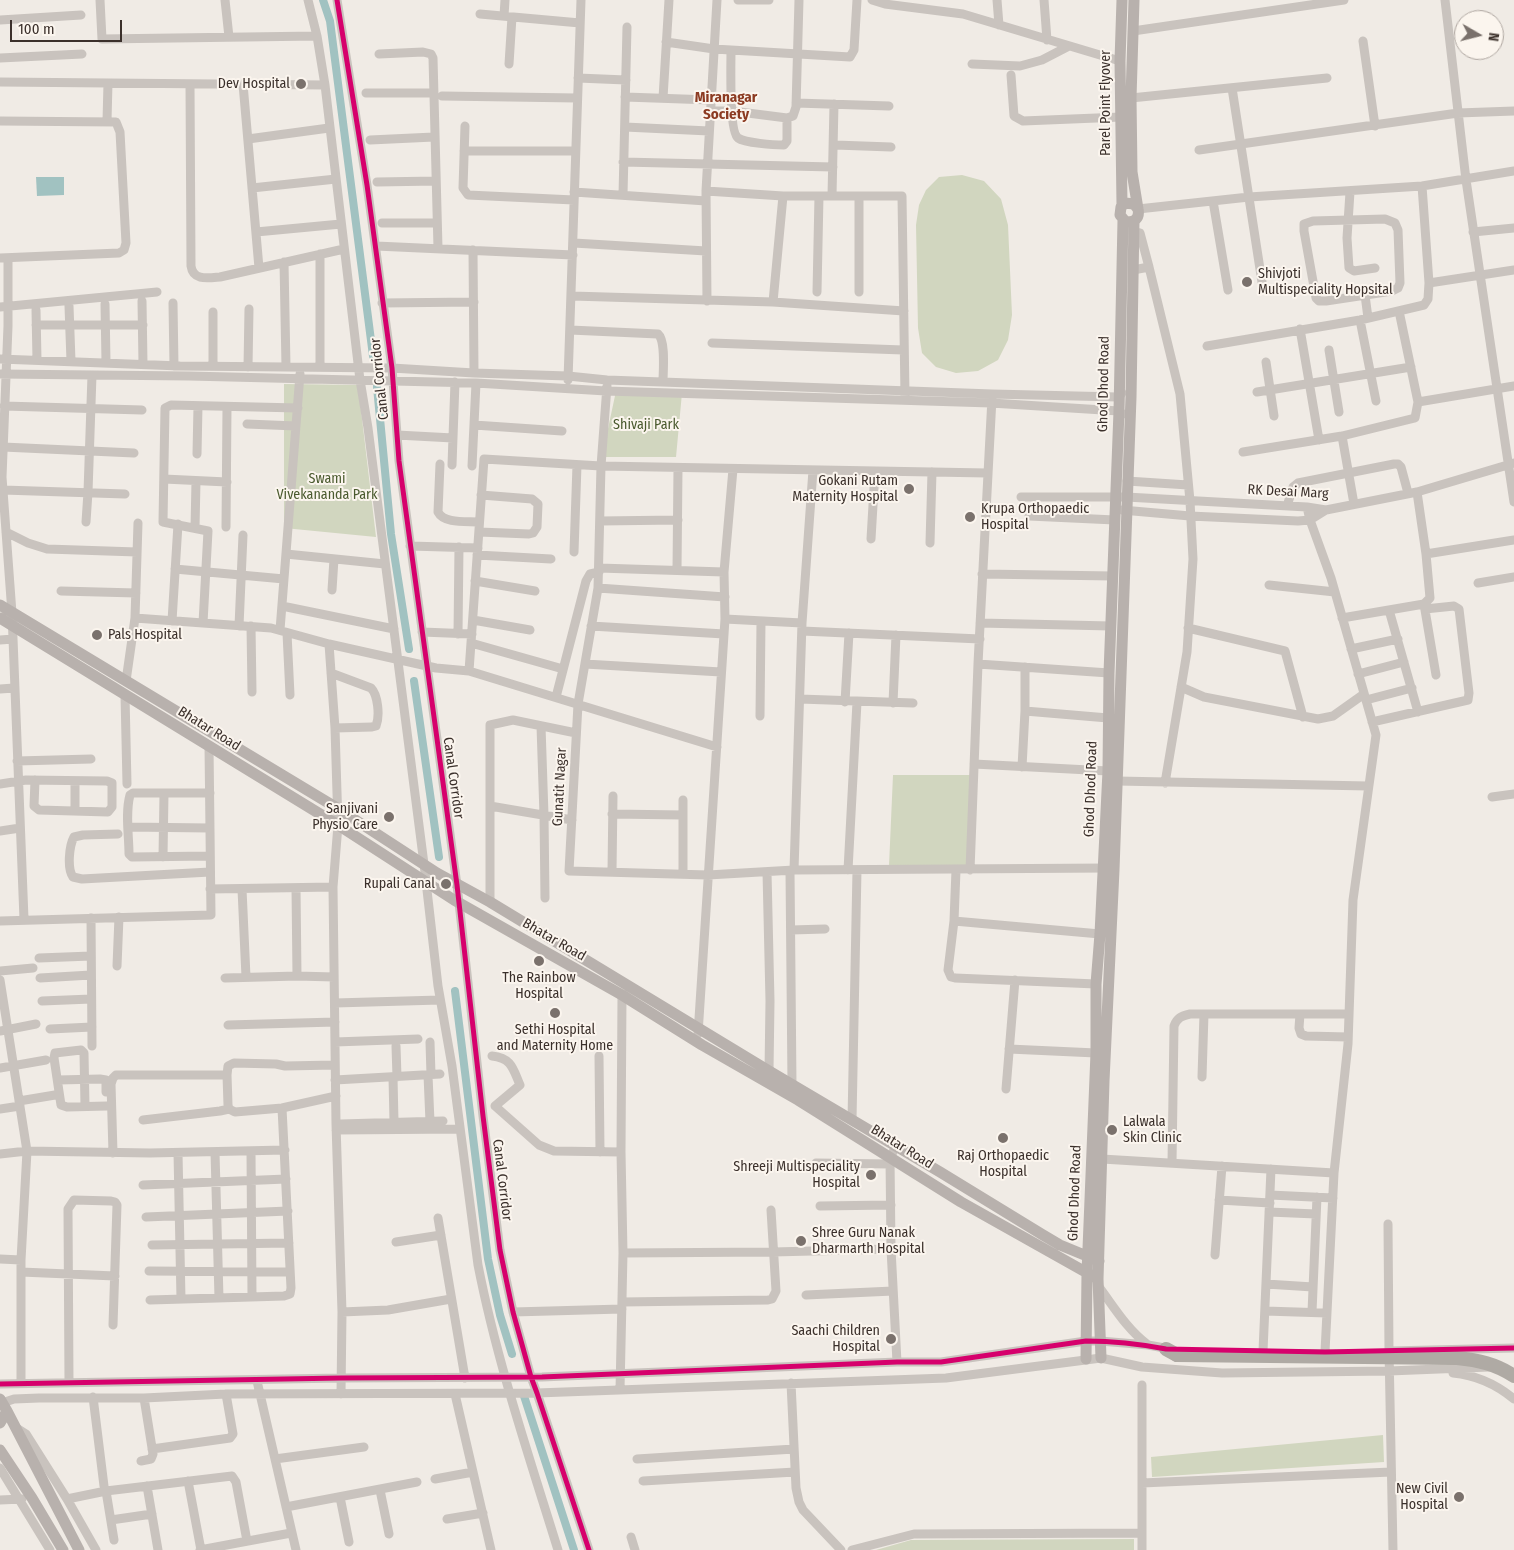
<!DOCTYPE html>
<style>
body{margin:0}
#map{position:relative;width:1514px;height:1550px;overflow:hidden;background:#f0ebe5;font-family:"Fira Sans Condensed",sans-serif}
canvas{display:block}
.north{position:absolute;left:1454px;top:10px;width:50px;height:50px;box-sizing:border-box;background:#fbf5ee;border:1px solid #aea6a0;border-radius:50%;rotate:98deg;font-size:14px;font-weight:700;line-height:20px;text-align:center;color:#3b302b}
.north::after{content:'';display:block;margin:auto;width:18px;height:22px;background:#7a716c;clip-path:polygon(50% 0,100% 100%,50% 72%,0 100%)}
.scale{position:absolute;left:10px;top:20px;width:112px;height:22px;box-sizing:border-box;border:2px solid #3b302b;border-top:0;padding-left:6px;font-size:15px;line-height:18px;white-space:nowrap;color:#3b302b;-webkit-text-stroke:4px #fbf5ee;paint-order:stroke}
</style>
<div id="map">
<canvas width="1514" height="1550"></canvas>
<div class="north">N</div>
<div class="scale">100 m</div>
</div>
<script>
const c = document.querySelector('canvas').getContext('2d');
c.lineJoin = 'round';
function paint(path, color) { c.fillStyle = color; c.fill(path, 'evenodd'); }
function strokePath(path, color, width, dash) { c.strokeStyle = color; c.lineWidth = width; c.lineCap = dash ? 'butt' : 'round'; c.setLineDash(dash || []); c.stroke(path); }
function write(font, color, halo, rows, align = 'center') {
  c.font = font + ' "Fira Sans Condensed",sans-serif'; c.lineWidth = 4; c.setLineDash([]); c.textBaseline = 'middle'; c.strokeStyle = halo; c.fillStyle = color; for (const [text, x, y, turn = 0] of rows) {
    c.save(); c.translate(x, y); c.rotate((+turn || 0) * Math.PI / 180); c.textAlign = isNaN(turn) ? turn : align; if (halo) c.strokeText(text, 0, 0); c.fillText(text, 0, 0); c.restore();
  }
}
paint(new Path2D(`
 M 962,175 L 984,181 L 1001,199 L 1008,225 L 1012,315 L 1008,340 L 998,360 L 978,371 L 956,373 L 936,367 L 922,353 L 918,328 L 916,225 L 919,205 L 926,190 L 939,177 Z
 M 284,384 L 358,385 L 376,537 L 284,528 Z
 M 616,391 L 682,393 L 676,457 L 602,457 Z
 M 893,775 L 971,775 L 967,867 L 889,866 Z
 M 1383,1435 L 1384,1462 L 1152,1477 L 1151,1457 Z
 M 1134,1539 L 1134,1550 L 876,1550 L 911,1540 Z`), '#d1d6bf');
paint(new Path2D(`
 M 36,177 L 64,177 L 64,195 L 37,196 Z`), '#a1c2c1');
strokePath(new Path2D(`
 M 323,0 L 330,21 L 373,356
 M 377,387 L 391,534 L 409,649
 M 414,681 L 439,857
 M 455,991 L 488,1259 L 500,1315 L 512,1354
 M 524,1396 L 574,1550`), '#a1c2c1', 8);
strokePath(new Path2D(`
 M 100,0 L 102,39 L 317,36
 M 225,0 L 229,37
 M 308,0 L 317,36 L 325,85 L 360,380 L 368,428 L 424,864 L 438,986 L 452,1066 L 478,1265 C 497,1362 529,1456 558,1550
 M 337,0 L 367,185 L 392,368 L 399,461 L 457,885 L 483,1116 L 500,1250 L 513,1312 L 531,1377 L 537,1393 L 589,1550
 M 738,0 L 769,0
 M 872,0 L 885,4 L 963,14 L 1120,61
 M 997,0 L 999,25
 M 1044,0 L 1047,40
 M 1445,0 L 1466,180 L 1514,502
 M 480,14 L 580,23
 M 504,16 L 505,0
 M 0,20 L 81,15
 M 1133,31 L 1344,0
 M 1363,41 L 1375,126
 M 666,42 L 714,49 L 850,57 L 854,50 L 857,0
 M 731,50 C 731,64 729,132 738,138 C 745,143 774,145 784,145 L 787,141 L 787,118
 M 379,54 L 423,52 L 431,54 L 433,58 L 438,248
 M 0,58 L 82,54
 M 509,64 L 512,17
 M 972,64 L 1020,66 L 1042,60 L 1069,46
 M 1011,75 L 1014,116 L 1023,121 L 1121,117
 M 578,78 L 626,80
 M 0,82 L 325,85
 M 190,84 L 191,266 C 193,281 208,278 220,277 L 344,249
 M 243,84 L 259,268
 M 1232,88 L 1262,282
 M 366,93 L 433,93
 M 442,96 L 577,98
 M 625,97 L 711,100
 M 663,98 L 669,0
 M 1131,98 L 1327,78
 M 796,103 L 889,106
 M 710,111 L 732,111 L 787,118 L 793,116 L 796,107 L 799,0
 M 0,121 L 116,122 L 120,132 L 126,243 L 124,250 L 119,253 L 0,258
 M 107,121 L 108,83
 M 465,126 L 463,188 L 468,195 L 574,200
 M 625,127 L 709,131
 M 248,139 L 329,128
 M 370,140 L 434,137
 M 835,145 L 891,147
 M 1199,150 L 1458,113 L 1514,111
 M 464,151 L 575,151
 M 623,162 L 833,167
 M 377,182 L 436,181
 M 252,188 L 336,179
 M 706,191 L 783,196 L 902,196 L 905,396
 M 574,192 L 706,201
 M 1350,192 L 1347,238 L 1349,268 L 1354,271 L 1375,268
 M 623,195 L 627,27
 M 832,196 L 834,104
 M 1213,201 L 1228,290
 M 1138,209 L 1249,197 L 1422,186 L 1514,171
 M 1385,219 L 1395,223 L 1398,230 L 1400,283 L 1398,288 L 1392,291 L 1326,301 L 1319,301 L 1316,298 L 1304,231 L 1304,224 L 1313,221 Z
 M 382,223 L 437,223
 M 256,232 L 341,224
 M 1134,232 L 1140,233 L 1149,267
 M 1473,232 L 1514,228
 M 574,243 L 706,251
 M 376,246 L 573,255
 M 473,250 L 474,373
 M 8,258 L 8,326 L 2,477 L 12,613 L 24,919
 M 284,262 L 286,367
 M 1133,270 L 1149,267 L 1180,394 L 1190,501 L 1193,559 L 1187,652 L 1165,783
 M 1429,283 L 1514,270
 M 817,292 L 819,196
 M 859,292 L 859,196
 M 1365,295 L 1368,318
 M 572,296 L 773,302 L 904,311
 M 142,301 L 143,364
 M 707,301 L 706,191 L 717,0
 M 773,302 L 783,196
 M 173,303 L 174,366
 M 382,303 L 474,302
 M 105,304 L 106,362
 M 69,306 L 71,361
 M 0,307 L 157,292
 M 36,310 L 37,360
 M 213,312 L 213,366
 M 1360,320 L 1376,401
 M 36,325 L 143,325
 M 1300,329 L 1319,440
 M 570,330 L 658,334 C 666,341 663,371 663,382
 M 712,343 L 903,350
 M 1207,346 L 1360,320 L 1424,305 L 1428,299 L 1429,283 L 1422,186
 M 1329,350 L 1339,412
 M 0,359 L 180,366 L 392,368 L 474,373 L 568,376 L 607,380 L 992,394 L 1118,397 L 1122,393
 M 1266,362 L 1274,416
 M 248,367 L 249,309
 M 320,367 L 320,254
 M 0,374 L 189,376 L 476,383 L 606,391 L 991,403 L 1119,411 L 1123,414
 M 568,380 L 581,0
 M 607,386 L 601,466 L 598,588 L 578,704 L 569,871 L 708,875 L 794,870 L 1108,868
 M 1257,392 L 1411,367
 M 1418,402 L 1514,386
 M 4,406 L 142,410
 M 247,424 L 296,426
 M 474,425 L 562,431
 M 397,435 L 453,438
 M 1342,436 L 1354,504
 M 3,447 L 134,453
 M 1243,452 L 1342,436 L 1415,418 L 1418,402 L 1399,311
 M 197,454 L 198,406
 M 440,464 L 438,512 C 444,524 467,521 479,522
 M 452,465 L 455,382
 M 472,466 L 476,383
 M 164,479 L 227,482
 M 1127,481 L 1188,485
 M 3,490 L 125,494
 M 1021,497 L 1126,497 L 1307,507 L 1326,510 L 1417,492 L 1514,463
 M 1287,506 L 1293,487 L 1298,483 L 1394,464 L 1398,464 L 1401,467 L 1408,493
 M 1307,507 L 1310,520 L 1331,578 L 1376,735 L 1353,900 L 1348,1044 L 1334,1173 L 1325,1352
 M 1122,510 L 1190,516 L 1298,521 L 1310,520 L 1326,510
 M 1029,516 L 1115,520
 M 600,521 L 678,520
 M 86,522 L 88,492 L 92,375
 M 226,527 L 227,407
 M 195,528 L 196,481
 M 6,532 L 28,543 L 47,549 L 137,552
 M 479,532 L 529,534 L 533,533 L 537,527 L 538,504 L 532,499 L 481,495
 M 871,539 L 875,471
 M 930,543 L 932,472
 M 410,546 L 478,548
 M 574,552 L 577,465
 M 286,554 L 385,564
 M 1426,554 L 1514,540
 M 477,555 L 551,559
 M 599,568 L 724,572
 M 175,569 L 284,579
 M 677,570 L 678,468
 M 982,574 L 1113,576
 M 475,581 L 535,591
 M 1478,583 L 1514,577
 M 1269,585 L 1335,592
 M 598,588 L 725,597
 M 332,590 L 334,559
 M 61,591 L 136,593
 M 1424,604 L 1436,675
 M 282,606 L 394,629
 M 1389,610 L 1418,712
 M 135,618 L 138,523
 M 1342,618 L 1424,604 L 1430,598 L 1426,554 L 1417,492
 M 725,619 L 802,623
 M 473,620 L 530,630
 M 172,621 L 178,524
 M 203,623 L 208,531 L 163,522 L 165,408 L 171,405 L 298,408
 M 980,623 L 1111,626
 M 239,626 L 243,535
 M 251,626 L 252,692
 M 591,626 L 724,634
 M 1188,628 L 1285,651 L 1303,717
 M 280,630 L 300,374
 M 802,631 L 980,639
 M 422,632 L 472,634
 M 287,633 L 290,695
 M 458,634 L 459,547
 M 0,640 L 13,639
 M 471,643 L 563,669
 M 329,644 L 335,728 L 338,825 L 333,887 L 336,1124 L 342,1312 L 341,1394
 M 1351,649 L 1398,639
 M 585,664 L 721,672
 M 978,664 L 1109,673
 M 1025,667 L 1025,711 L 1108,718
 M 469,671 L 484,459 L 601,466 L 987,473
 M 331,673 L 371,688 C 378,695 380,716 376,726 L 372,727 L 335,728
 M 1358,674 L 1404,662
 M 126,681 L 135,618 L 271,628 L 329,644 L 436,668 L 469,671 L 717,747
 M 1181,687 L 1204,697 L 1318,719 L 1333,716 L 1364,694
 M 0,689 L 14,688
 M 125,695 L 127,784
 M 556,697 L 586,581 L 590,574 L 599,572
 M 800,699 L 913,703
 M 1366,700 L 1412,688
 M 845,702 L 849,633
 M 893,703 L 896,635
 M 760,716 L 761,621
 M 1372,722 L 1468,700 L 1469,693 L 1459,609 L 1454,606 L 1425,609
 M 541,726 L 544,815 L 545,898
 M 17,761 L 91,759
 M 974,764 L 1108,771
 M 1022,767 L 1025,711
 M 75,781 L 75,811
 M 1117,781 L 1368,786
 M 0,784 L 26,780 L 107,781 L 112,783 L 112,807 L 108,812 L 39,810 L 34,806 L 35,780
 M 210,793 L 133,793 L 130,795 C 125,813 129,836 129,854 L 132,857 L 210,856
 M 1492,797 L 1514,794
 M 683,800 L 683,874
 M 490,806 L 572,820
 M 612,814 L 683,815
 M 128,827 L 209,828
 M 0,831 L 20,828
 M 118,834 L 83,835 L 74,837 C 69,846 67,869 73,877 L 82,879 L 210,872
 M 163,857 L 164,793
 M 794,870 L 802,623 L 813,470
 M 848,870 L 857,702
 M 956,870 L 954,921 L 948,970 L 951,977 L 955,978 L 1096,984
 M 970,870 L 978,664 L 992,398
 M 790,871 L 792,1085
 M 612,872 L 613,796
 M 767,872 L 770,1001 L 769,1071
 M 296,888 L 297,976
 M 210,889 L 333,887
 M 242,889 L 246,977
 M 490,902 L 490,725 L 513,720 L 576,733
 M 91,918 L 92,1046
 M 0,921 L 211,915 L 209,746
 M 954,921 L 1100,934
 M 791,930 L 825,929
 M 39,958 L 91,956
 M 117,966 L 119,917
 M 0,971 L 33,968
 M 40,978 L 91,975
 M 225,978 L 297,976 L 334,977
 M 0,980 L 27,1151 L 21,1260 L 21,1383
 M 42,1001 L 91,999
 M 335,1003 L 440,1000
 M 1300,1014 L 1299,1028 L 1301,1034 L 1306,1036 L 1348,1037
 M 228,1025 L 335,1022
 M 50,1029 L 92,1027
 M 0,1031 L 36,1024
 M 698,1034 L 725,619 L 724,572 L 733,469
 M 335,1042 L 418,1039
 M 430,1042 L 431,1075
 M 396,1046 L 397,1077
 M 1009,1049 L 1096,1053
 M 492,1056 C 512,1058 513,1069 520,1085 L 495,1106 L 539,1145 L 554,1151 L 621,1152
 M 599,1056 L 600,1152
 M 335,1065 L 285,1066 L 276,1064 L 234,1063 L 228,1066 L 227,1075 L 228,1105 L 229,1109 L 235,1112 L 282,1108 L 336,1096
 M 0,1068 L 46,1060
 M 428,1075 L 430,1122
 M 393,1077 L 394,1122
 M 1202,1077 L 1204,1014
 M 58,1080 L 100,1079 L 106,1080 L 106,1092
 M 335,1080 L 440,1074
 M 1006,1089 L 1015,980
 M 19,1101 L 55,1095
 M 85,1106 L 84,1053 L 81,1050 L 55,1053 L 54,1058 L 61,1105 L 67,1107 L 107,1106
 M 0,1109 L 20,1106
 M 143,1120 L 220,1111 L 229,1109
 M 852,1120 L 857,870
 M 341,1124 L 443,1121
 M 336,1130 L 460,1129
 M 896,1146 L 890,1158 L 891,1249 L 897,1362
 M 251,1151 L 252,1297
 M 215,1152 L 219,1298
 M 113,1153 L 111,1084 L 113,1078 L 116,1075 L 227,1075
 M 178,1153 L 181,1299
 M 0,1154 L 27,1151 L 150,1153 L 285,1150
 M 1102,1159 L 1334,1173
 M 816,1163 L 890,1164
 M 1172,1163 L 1174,1026 C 1177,1018 1181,1016 1190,1014 L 1349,1014
 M 143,1185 L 286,1179
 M 1270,1195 L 1333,1198
 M 1219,1200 L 1270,1203
 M 820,1206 L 891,1205
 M 1269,1212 L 1316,1214
 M 146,1217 L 288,1211
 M 438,1218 L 465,1378
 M 1388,1224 L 1389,1351 L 1393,1550
 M 396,1242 L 441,1235
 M 152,1245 L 289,1243
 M 623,1253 L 773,1252 L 891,1249
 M 1215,1255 L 1222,1166
 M 0,1259 L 21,1260
 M 149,1271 L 290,1272
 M 21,1272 L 115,1276
 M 1266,1284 L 1313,1287
 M 1099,1287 C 1114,1307 1127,1329 1147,1344
 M 806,1295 L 893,1291
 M 150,1300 L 284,1296 L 290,1294 L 291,1288 L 282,1108
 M 622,1302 L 768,1300 L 772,1299 L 776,1291 L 771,1210
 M 1265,1311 L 1327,1313
 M 342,1312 L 388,1310 L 451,1299
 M 513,1312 L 622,1309
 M 1312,1312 L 1317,1197
 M 1263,1351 L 1271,1169
 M 1390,1351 L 1514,1348
 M 1453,1373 C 1475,1375 1497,1385 1514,1399
 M 257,1381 L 296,1550
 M 69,1383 L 68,1209 L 74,1200 L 111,1201 L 115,1202 L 117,1205 L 113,1325
 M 791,1383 L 796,1488 L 799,1502 L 803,1510 L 841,1550
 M 0,1384 L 341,1378 L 542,1377 L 897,1362 L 941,1362 L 1086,1341 L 1100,1341 L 1148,1345 L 1170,1349
 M 1142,1385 L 1142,1550
 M 620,1390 L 623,1253 L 621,1152 L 622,995
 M 455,1394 L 491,1550
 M 93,1397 L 104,1486
 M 2,1403 L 14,1399 L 39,1398 L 144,1398 L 226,1394 L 537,1393 L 946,1378 L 1101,1358 L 1142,1367 L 1222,1373 L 1389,1371 L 1489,1367
 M 15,1427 L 26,1434 L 67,1499 L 96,1550
 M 152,1449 L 230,1438 L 233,1434 L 226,1394
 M 275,1459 L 364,1447
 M 637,1459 L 794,1449
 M 141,1461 L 151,1459 L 153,1454 L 144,1398
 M 0,1468 L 50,1550
 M 435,1479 L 473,1472
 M 188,1481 L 201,1550
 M 643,1481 L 795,1472
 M 1142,1483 L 1391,1472
 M 147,1486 L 158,1550
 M 380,1490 L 389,1534
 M 106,1491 L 114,1540
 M 340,1497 L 349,1542
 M 67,1499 L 106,1491 L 232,1476 L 236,1482 L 247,1541
 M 0,1500 L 22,1499
 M 286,1507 L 417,1482
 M 447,1519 L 483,1513
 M 111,1520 L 152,1514
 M 631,1537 L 635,1550
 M 200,1550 L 291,1533
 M 852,1550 L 914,1534 L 1141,1533`), '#c9c3be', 9);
strokePath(new Path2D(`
 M 1122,0 L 1120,61 L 1122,205
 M 1134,0 L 1131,98 L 1132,172 L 1138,209 C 1140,218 1134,224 1125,221 L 1120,215 L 1121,207 L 1125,203 L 1134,204 L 1138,209
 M 0,605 L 337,808 L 437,873 L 490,902 L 769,1071 L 940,1172 L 1043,1235 L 1060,1245 L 1099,1261
 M 0,618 L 338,825 L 454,900 L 622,995 L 702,1045 L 798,1100 L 961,1202 L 1098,1279
 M 1101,1358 L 1098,1279 L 1104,1081 L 1114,870 L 1131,397 L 1134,221
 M 1086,1359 L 1087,1273 L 1096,1053 L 1096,984 L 1100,934 L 1108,771 L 1109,673 L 1119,411 L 1123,220
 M 0,1399 L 7,1411 L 0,1423
 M 7,1411 L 79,1550
 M 0,1450 L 32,1498 L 63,1550`), '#b8b1ad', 11);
strokePath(new Path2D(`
 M 1166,1349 L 1177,1355`), '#afaaa4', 14);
strokePath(new Path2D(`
 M 1177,1355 L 1457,1358 C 1478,1360 1496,1364 1514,1376`), '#afaaa4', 14);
strokePath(new Path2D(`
 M 337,0 L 367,185 L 392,368 L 399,461 L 457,885 L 483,1116 L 500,1250 L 513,1312 L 531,1377 L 537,1393 L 589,1550
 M 0,1384 L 341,1378 L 542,1377 L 897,1362 L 941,1362 L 1086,1341 C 1113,1341 1140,1344 1166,1349 L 1325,1352 L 1514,1348`), '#d6006c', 5);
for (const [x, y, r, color] of [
 [301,84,6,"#7a716c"],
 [1247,282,6,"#7a716c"],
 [909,489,6,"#7a716c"],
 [970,517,6,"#7a716c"],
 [97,635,6,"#7a716c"],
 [389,817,6,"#7a716c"],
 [446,884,6,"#7a716c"],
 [539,961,6,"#7a716c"],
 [555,1013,6,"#7a716c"],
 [1112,1130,6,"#7a716c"],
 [1003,1138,6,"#7a716c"],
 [871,1175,6,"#7a716c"],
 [801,1241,6,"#7a716c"],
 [891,1339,6,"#7a716c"],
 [1459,1497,6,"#7a716c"]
]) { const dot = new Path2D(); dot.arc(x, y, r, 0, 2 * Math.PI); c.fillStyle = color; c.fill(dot); strokePath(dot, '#fbf5ee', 2); }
write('14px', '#3b302b', '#fbf5ee', [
 ["Dev Hospital",290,84],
 ["Shivjoti",1258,274,"left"],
 ["Multispeciality Hopsital",1258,290,"left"],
 ["Gokani Rutam",898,481],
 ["Maternity Hospital",898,497],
 ["Krupa Orthopaedic",981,509,"left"],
 ["Hospital",981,525,"left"],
 ["Pals Hospital",108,635,"left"],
 ["Sanjivani",378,809],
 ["Physio Care",378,825],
 ["Rupali Canal",435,884],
 ["The Rainbow",539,978,"center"],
 ["Hospital",539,994,"center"],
 ["Sethi Hospital",555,1030,"center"],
 ["and Maternity Home",555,1046,"center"],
 ["Lalwala",1123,1122,"left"],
 ["Skin Clinic",1123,1138,"left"],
 ["Raj Orthopaedic",1003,1156,"center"],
 ["Hospital",1003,1172,"center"],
 ["Shreeji Multispeciality",860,1167],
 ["Hospital",860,1183],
 ["Shree Guru Nanak",812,1233,"left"],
 ["Dharmarth Hospital",812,1249,"left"],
 ["Saachi Children",880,1331],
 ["Hospital",880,1347],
 ["New Civil",1448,1489],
 ["Hospital",1448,1505]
], 'right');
write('14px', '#3b302b', '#fbf5ee', [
 ["Parel Point Flyover",1106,103,-90],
 ["Canal Corridor",380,379,-96],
 ["Ghod Dhod Road",1104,384,-89],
 ["RK Desai Marg",1288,492,3],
 ["Bhatar Road",209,729,32],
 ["Canal Corridor",453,778,82],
 ["Gunatit Nagar",560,787,-87],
 ["Ghod Dhod Road",1091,789,-88],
 ["Bhatar Road",554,940,30],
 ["Bhatar Road",902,1147,32],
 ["Canal Corridor",502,1180,83],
 ["Ghod Dhod Road",1075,1193,-88]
]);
write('14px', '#4a5a2e', '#fbf5ee', [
 ["Shivaji Park",646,425],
 ["Swami",327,479],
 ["Vivekananda Park",327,495]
]);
write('bold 15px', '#8c3b22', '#fbf5ee', [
 ["Miranagar",726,98],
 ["Society",726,115]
]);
</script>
